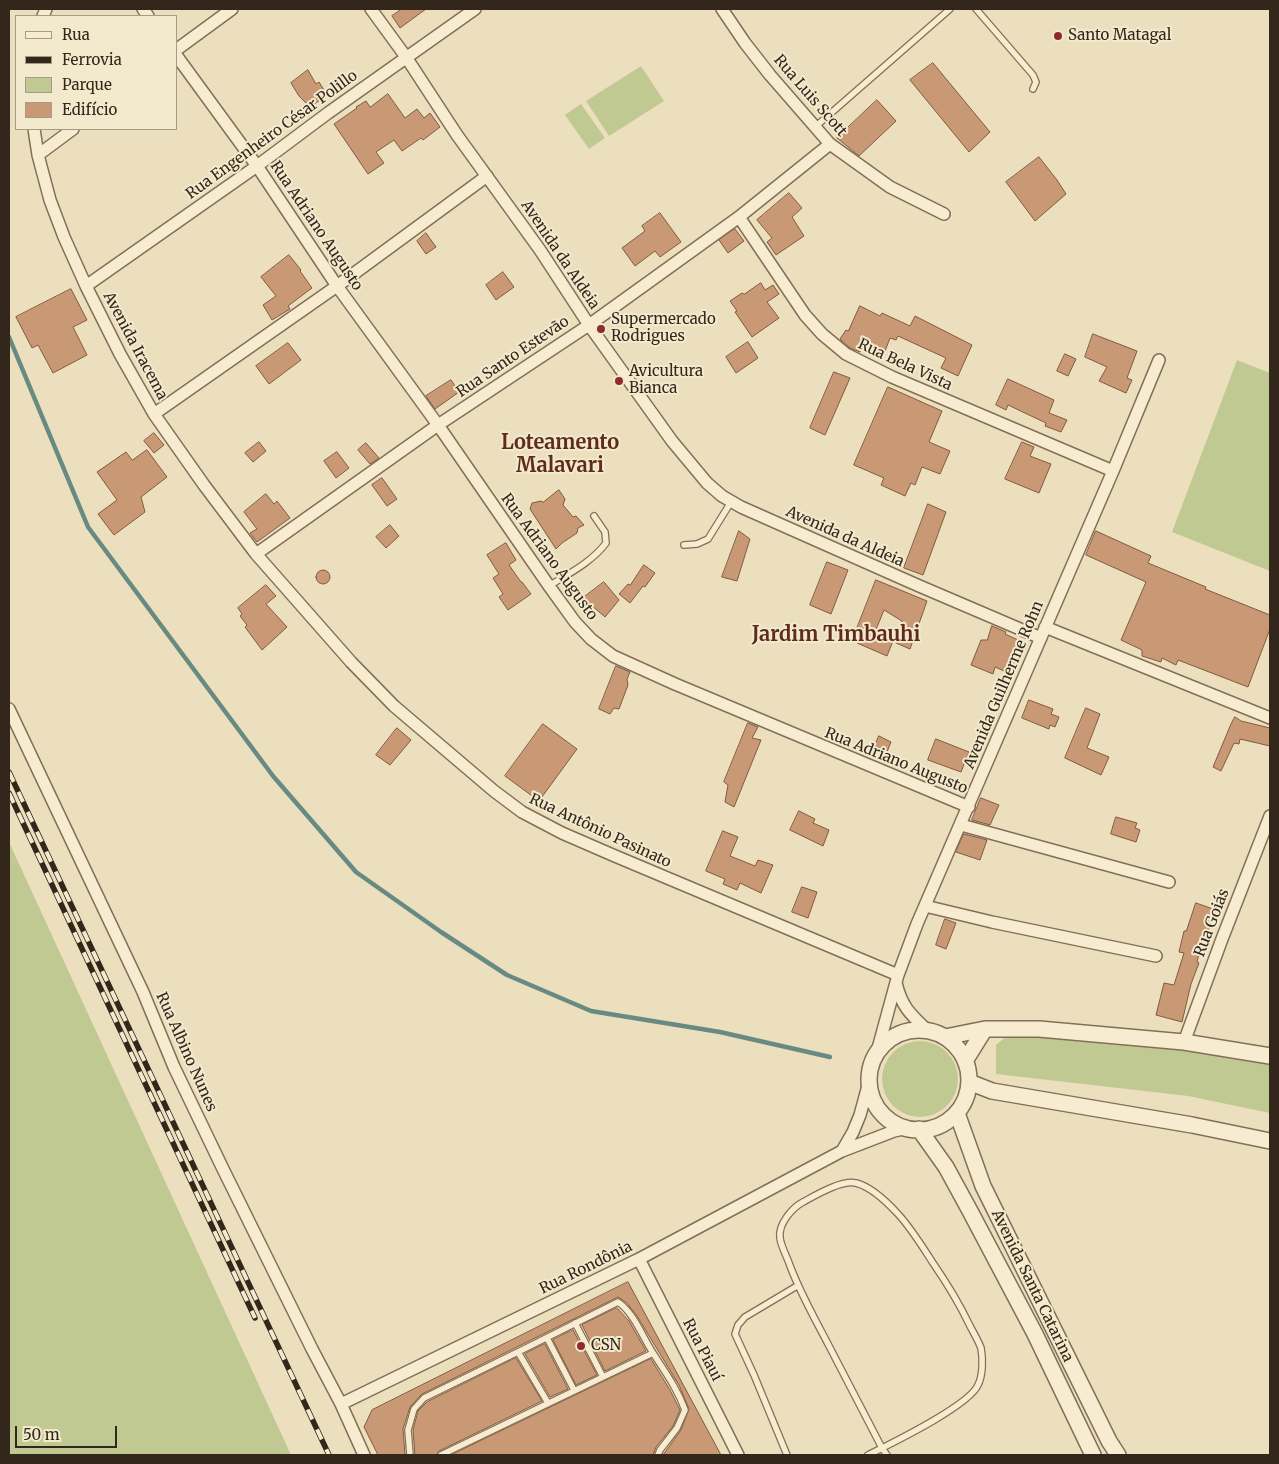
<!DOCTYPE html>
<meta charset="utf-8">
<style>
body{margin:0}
#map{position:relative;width:1279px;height:1464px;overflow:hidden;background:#ebdfbe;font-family:Merriweather,serif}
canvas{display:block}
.frame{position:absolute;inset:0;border:10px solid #33271c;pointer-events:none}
.legend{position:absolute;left:15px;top:15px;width:162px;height:115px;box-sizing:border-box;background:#f3e9cd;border:1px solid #a69b86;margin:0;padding:6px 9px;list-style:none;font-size:15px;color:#33271c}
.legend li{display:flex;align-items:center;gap:10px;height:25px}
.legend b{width:25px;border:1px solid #a69b86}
.scale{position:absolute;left:15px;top:1426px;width:102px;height:22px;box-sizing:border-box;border:2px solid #33271c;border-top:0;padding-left:6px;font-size:15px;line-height:18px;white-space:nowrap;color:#33271c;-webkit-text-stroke:4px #f3e9cd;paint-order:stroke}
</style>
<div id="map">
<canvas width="1279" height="1464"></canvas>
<div class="frame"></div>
<ul class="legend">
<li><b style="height:6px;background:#f7ecd0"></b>Rua</li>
<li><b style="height:6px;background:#33271c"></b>Ferrovia</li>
<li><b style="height:14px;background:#c1c993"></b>Parque</li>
<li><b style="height:14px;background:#c99975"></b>Edifício</li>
</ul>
<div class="scale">50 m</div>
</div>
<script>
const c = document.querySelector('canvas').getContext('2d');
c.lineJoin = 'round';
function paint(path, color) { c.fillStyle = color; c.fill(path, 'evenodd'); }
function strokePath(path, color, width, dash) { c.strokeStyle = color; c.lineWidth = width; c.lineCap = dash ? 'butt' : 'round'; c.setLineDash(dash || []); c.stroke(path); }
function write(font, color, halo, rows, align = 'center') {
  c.font = font + ' Merriweather,serif'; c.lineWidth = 4; c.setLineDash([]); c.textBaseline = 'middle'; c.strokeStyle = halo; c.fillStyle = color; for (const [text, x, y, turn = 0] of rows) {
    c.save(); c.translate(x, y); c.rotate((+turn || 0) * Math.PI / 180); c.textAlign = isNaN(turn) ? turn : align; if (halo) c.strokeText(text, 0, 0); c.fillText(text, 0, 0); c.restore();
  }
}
paint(new Path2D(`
 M 641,66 L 664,101 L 609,136 L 586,101 Z
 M 581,104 L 605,138 L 589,149 L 565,115 Z
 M 1237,360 L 1270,373 L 1270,571 L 1172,532 Z
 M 9,842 L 291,1455 L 9,1455 Z
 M 1012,1032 L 1201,1047 L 1270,1060 L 1270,1113 L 1188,1096 L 996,1074 L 996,1045 Z
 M882 1079a38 38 0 1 1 76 0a38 38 0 1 1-76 0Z`), '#c1c993');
strokePath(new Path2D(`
 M 9,337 L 88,527 L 273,776 L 356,872 L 441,932 L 507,975 L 591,1011 L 720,1032 L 830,1057`), '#698a82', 4.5);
const building = new Path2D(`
 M 402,9 L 426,9 L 400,28 L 392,16 Z
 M 933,63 L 990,132 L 969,152 L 910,80 Z
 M 308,70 L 316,84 L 319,82 L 327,95 L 310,107 L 299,96 L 291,83 Z
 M 388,94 L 405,118 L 417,109 L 424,118 L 430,113 L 440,127 L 423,140 L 421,138 L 402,151 L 394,140 L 376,152 L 384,163 L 368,174 L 334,124 L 357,108 L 356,107 L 366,101 L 370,107 Z
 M 877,100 L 896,121 L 859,156 L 837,138 Z
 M 1039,157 L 1057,180 L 1066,194 L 1035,221 L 1006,182 Z
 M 789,193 L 802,208 L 792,217 L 804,236 L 776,255 L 767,242 L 772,238 L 757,220 Z
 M 660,213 L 681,242 L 660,257 L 655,251 L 635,266 L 622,248 L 645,231 L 642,226 Z
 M 735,229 L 744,241 L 728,253 L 719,240 Z
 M 426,233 L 436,247 L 426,254 L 417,241 Z
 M 289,255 L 301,270 L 300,271 L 312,288 L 288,306 L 290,309 L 272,320 L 263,305 L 276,296 L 261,277 Z
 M 503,272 L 514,287 L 496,300 L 486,285 Z
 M 761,283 L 765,290 L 773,285 L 779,294 L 767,302 L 779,318 L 752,337 L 735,312 L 737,311 L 730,301 L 742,293 L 744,294 Z
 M 71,289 L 87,320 L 73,327 L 87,355 L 53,373 L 38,345 L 32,348 L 16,317 Z
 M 860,306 L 880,316 L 882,313 L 910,326 L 915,316 L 972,345 L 958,376 L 941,368 L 946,358 L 898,336 L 896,340 L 890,338 L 885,351 L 863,342 L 860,352 L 850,348 L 840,339 L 846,330 L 848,331 Z
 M 1093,334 L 1137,351 L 1127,378 L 1132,380 L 1126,393 L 1099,381 L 1107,367 L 1085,357 Z
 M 748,342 L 758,358 L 736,373 L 726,357 Z
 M 288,343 L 301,360 L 269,384 L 256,366 Z
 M 1065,354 L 1076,359 L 1068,376 L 1057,371 Z
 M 834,372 L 850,378 L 825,435 L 810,428 Z
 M 1008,379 L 1054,400 L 1049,413 L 1067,420 L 1061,432 L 1045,426 L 1046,423 L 1008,405 L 1006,410 L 996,405 Z
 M 451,380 L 459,392 L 435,409 L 426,396 Z
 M 888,387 L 942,411 L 929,442 L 950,451 L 940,474 L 922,467 L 915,485 L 911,483 L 905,496 L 881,485 L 884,478 L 854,465 Z
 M 154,433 L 164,445 L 154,453 L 144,441 Z
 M 259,442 L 266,451 L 253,462 L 245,453 Z
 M 1022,442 L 1034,447 L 1030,456 L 1051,464 L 1039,493 L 1005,479 Z
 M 366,443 L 379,458 L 370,464 L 358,450 Z
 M 147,450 L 167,477 L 141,497 L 145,512 L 114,535 L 98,514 L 117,500 L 97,472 L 126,452 L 132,460 Z
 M 337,452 L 349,468 L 336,478 L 324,461 Z
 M 382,478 L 397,499 L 387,506 L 372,485 Z
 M 559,490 L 565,499 L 563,505 L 573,517 L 576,516 L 584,525 L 578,528 L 577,533 L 562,543 L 556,549 L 530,509 L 532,503 L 541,501 L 543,502 Z
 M 266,494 L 274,504 L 277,501 L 290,518 L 257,542 L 250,533 L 257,529 L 244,512 Z
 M 928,504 L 946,512 L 923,575 L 904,568 Z
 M 390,525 L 399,536 L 386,548 L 376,537 Z
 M 739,531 L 750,539 L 737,581 L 722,577 Z
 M 1096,531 L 1151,556 L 1148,563 L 1206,587 L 1205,589 L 1270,615 L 1270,629 L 1248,687 L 1178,660 L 1176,665 L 1162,658 L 1161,662 L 1142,656 L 1142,650 L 1121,640 L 1146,582 L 1086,555 Z
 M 506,543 L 516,560 L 509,565 L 521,582 L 522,582 L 531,594 L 508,610 L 499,597 L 503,594 L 493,578 L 499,574 L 487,555 Z
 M 827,562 L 848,570 L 831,614 L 810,605 Z
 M 644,565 L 655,573 L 645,587 L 643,586 L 630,603 L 619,594 L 628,584 L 630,585 Z
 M316 577a7 7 0 1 1 14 0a7 7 0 1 1-14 0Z
 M 876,580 L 927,601 L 910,649 L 896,643 L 902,621 L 884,610 L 875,632 L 893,641 L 887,656 L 857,643 L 861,634 L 856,631 Z
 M 604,582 L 619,600 L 605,617 L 583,598 Z
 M 266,585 L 276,596 L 266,604 L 287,627 L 262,650 L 245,627 L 247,625 L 240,616 L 242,614 L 238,608 Z
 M 992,626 L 1006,632 L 1005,634 L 1027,644 L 1013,675 L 995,667 L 993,674 L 971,665 L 981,640 L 987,640 Z
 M 616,666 L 630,672 L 627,679 L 628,685 L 619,709 L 614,708 L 610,714 L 599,709 Z
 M 1029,700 L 1053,709 L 1051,714 L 1059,717 L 1055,727 L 1050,725 L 1049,729 L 1022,718 Z
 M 1086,708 L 1100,714 L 1087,748 L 1109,757 L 1101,775 L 1065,758 Z
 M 1235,717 L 1241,721 L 1270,728 L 1270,746 L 1240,739 L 1239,744 L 1234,743 L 1221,771 L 1213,767 L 1231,724 Z
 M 748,723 L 758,727 L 752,738 L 761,740 L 734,807 L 725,802 L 728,785 L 724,782 Z
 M 543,724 L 577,749 L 539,801 L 505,776 Z
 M 397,728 L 411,740 L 390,765 L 376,755 Z
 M 879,736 L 891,742 L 887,752 L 875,746 Z
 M 936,739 L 969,752 L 961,772 L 928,760 Z
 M 981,798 L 999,805 L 990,825 L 972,820 Z
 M 799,811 L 815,819 L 813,823 L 829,830 L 823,846 L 790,830 Z
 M 1116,817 L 1137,823 L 1135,828 L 1140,830 L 1136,842 L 1111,834 Z
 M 723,831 L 738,837 L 730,856 L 755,866 L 758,860 L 773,865 L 761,893 L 740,883 L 737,890 L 723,884 L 725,879 L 706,871 Z
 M 964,834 L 987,840 L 980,860 L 956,852 Z
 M 802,887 L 817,892 L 808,918 L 792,912 Z
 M 1196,903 L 1216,910 L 1207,934 L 1204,933 L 1197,962 L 1199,963 L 1191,984 L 1182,1022 L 1156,1015 L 1164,983 L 1174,985 L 1184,953 L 1179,952 L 1184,931 L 1186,931 Z
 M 945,919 L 956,923 L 946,949 L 936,945 Z
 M 628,1282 L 721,1455 L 663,1455 L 681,1430 L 689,1409 L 679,1385 L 637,1316 L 627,1303 L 618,1297 L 422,1394 L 410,1407 L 403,1429 L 405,1455 L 378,1455 L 364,1427 L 372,1410 Z
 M 617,1308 L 629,1321 L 646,1351 L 605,1371 L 582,1325 Z
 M 573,1330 L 597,1375 L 576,1385 L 553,1340 Z
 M 545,1344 L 568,1389 L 550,1397 L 525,1354 Z
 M 516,1358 L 542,1401 L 439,1451 L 436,1455 L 415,1455 L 413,1430 L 418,1411 L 427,1402 Z
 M 651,1359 L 670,1390 L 680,1410 L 673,1426 L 656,1447 L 653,1455 L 451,1455 Z`);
paint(building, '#c99975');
strokePath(building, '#815a3e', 1);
const service = new Path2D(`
 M 976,9 L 1033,75 L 1036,82 L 1033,89
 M 815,127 L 950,9
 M 684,545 L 697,544 L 708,539 L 731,502
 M 549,586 C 568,574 592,562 606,543 L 605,532 L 594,516
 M 575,1323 L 603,1377
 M 547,1338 L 574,1390
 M 518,1352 L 548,1403
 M 410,1455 L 408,1430 L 414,1409 L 424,1398 L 526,1348 L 618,1302 C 634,1313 642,1336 653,1353 C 665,1372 677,1388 685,1410 L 677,1428 L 660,1450 L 658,1455
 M 441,1455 L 653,1353
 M 787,1455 L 754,1375 L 735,1334 L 738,1325 L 745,1317 L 797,1286
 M 868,1455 C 890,1444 969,1406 978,1385 C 983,1375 983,1359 981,1348 C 978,1340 973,1332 969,1324 C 959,1303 946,1282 933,1263 C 922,1246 911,1228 898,1214 C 887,1202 872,1187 856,1183 C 841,1180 816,1195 803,1202 C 792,1208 778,1224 780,1238 C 781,1246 786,1255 789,1263 C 799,1291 814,1317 828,1344 C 846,1379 864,1413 882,1448 L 887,1455`);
const minor = new Path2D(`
 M 143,9 L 148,16
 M 371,9 L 406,57 L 457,135 L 540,250 L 589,325 L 672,441 L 707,483 L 722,496 L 741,507 L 917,585 L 1041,638
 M 722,9 L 745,43 L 770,75 L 830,144 L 890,187 L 944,214
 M 43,16 L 46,9
 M 176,50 L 232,9
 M 176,55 L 257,166 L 337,286 L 438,425 L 549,586 L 575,622 L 591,639 L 613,656 L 675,684 L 969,807
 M 34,129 L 38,155 L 50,200 L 64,237 L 86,286 L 120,354 L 154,414 L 204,485 L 256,554 L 351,662 L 394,706 L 494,791 L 522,812 L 562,833 L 615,856 L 898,975
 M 38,155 L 73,129
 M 739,217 L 805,315 L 822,334 L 846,354 L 892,377 L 1113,471
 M 86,286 L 257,166 L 328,113 L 475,9
 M 154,414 L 337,286 L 487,176
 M 256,554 L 438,425 L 589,325 L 739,217 L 830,144
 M 1045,627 L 1270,718
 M 9,709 L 143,992 L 174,1067 L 223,1169 L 312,1349 L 341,1404 L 364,1455
 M 961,825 L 1169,882
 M 925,906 L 992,922 L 1156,956
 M 896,983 C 902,1007 910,1014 927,1030
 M 1184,1042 L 1222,939 L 1270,816
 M 877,1052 L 898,975 L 917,924 L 1113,471 L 1159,360
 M 842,1151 L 853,1132 L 860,1115 L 869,1082
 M 639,1259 L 738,1455
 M 341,1404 L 639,1259 L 842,1151 L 894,1131 L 908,1128`);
const tertiary = new Path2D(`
 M869 1080a50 50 0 1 1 100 0a50 50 0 1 1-100 0Z
 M 945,1037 L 985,1029 L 1039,1029 L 1184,1042 L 1270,1056
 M 965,1061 L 985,1029
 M 969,1082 L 992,1091 L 1192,1125 L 1270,1141
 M 957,1113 L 983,1186 L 1109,1441 L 1118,1455
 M 919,1129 L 946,1167 L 970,1211 L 1035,1334 L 1093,1455`);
strokePath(service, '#836f57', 8);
strokePath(minor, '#836f57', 14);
strokePath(tertiary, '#836f57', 18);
strokePath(service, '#f7ecd0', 5.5);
strokePath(minor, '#f7ecd0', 11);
strokePath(tertiary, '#f7ecd0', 15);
const rail = new Path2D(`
 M 9,772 L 329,1455
 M 9,793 L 255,1318`);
strokePath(rail, '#33271c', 5.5);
strokePath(rail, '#f3e9cd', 4, [11]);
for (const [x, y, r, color] of [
 [1058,36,5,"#8f2b2a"],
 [601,329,5,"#8f2b2a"],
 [619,381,5,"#8f2b2a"],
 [581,1346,5,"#8f2b2a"]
]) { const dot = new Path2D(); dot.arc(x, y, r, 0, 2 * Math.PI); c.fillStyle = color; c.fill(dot); strokePath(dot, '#f3e9cd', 2); }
write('15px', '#33271c', '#f3e9cd', [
 ["Santo Matagal",1068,36],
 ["Supermercado",611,320],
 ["Rodrigues",611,337],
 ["Avicultura",629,372],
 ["Bianca",629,389],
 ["CSN",591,1346]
], 'left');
write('15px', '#33271c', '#f3e9cd', [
 ["Rua Luis Scott",810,96,49],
 ["Rua Engenheiro César Polillo",272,135,-36],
 ["Rua Adriano Augusto",316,226,56],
 ["Avenida da Aldeia",560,255,56],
 ["Avenida Iracema",135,346,62],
 ["Rua Santo Estevão",513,357,-34],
 ["Rua Bela Vista",905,365,25],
 ["Avenida da Aldeia",845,537,24],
 ["Rua Adriano Augusto",549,557,54],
 ["Avenida Guilherme Rohn",1004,685,-67],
 ["Rua Adriano Augusto",896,761,22],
 ["Rua Antônio Pasinato",600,831,25],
 ["Rua Goiás",1212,923,-69],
 ["Rua Albino Nunes",186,1052,66],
 ["Rua Rondônia",586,1268,-26],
 ["Avenida Santa Catarina",1032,1286,64],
 ["Rua Piauí",702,1350,63]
]);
write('bold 20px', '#5e2b1d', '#f3e9cd', [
 ["Loteamento",560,443],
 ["Malavari",560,466],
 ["Jardim Timbauhi",836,635]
]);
</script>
